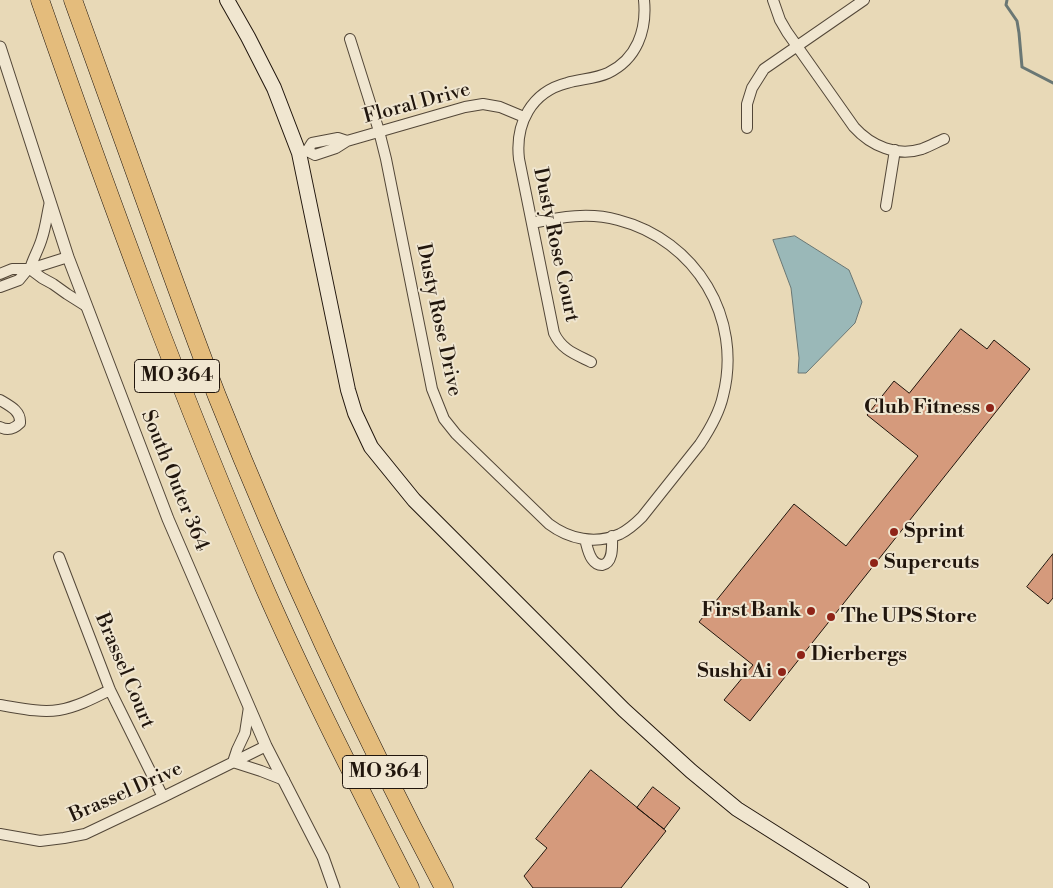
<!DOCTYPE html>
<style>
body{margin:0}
canvas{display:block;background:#e8d9b7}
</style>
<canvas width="1053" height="888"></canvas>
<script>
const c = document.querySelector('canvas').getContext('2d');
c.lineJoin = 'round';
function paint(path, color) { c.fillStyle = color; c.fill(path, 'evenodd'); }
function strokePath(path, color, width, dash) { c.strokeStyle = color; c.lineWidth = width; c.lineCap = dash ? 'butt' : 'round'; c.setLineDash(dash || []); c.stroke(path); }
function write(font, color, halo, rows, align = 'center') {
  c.font = font + ' "Libre Bodoni",serif'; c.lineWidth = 4; c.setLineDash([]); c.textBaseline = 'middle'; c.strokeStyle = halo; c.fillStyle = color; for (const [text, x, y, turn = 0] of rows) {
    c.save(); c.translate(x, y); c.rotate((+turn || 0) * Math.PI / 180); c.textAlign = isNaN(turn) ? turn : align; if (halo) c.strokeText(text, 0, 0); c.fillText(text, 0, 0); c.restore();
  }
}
const water = new Path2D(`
 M 795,236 L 849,270 L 862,302 L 855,323 L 806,373 L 798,373 L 799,358 L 791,288 L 773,240 Z`);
paint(water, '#9ab8b8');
strokePath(water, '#6a7774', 1);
strokePath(new Path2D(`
 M 1007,0 L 1006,5 L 1017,21 L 1019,33 L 1022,67 L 1053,83`), '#6a7774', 3);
const building = new Path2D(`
 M 961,329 L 987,349 L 994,340 L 1030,369 L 750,721 L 724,700 L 753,665 L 699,622 L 794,504 L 846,546 L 918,456 L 867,415 L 894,381 L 909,393 Z
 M 1053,554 L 1053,598 L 1048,604 L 1027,587 Z
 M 591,770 L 666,831 L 621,888 L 533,888 L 524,876 L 547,848 L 536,839 Z
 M 653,787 L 680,808 L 664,829 L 637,808 Z`);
paint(building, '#d59a7c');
strokePath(building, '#21160d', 1);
const minor = new Path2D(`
 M 773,0 L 780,20 L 787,32 L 854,127 C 871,146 897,157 922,149 C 930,146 937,142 944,139
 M 350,39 L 379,131 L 386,159 L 432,389 L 444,419 L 456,434 L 549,524 C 569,539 595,545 620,534 C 628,530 635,524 642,517 L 700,444 C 710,429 719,414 723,396 C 743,318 696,240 618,220 C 589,212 561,217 532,223
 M 747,128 L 747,104 L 752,88 L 764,69 L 864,0
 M 307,151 L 312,143 L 338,138 L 347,141
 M 299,153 L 307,151 L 315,155 L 336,148 L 347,141 L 465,107 L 483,104 L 500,107 L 524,117
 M 50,202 C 47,214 46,226 42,238 C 39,249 33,258 30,269 L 42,278 L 53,284 L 67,294 L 86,306
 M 886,206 L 895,150
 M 0,274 L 12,269 L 30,269 L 68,257
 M 0,287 L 19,280 L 28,269
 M 591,362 C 575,354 562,350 554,333 L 519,159 C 515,124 531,92 567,83 C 580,79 595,79 608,73 C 637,59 647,30 644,0
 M 0,400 C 10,406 21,411 20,423 C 14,429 8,431 0,427
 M 585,539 C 587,546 588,553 592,559 C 594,562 597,565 602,565 C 614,563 612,545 612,536
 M 59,557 L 110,690 L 163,797
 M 0,705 C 19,708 40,713 59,710 C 77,707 94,698 110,690
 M 249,707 L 245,733 L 237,750 L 233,762 L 261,771 L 284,780
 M 0,834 L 40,841 L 64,838 L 85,834 L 163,797 L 266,746`);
const tertiary = new Path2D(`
 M 0,47 L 68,257 L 168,519 L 266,746 L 323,857 L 334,888`);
const secondary = new Path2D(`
 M 227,0 L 248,37 L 274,88 L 299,153 L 348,390 L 355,413 L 371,447 L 414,500 L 624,710 L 691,771 L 737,809 L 862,888`);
const motorway = new Path2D(`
 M 40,0 C 109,198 181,395 264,587 C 309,690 360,789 410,888
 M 73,0 C 104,88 136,176 168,264 C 184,308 200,352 217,396 C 284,564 360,729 444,888`);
strokePath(minor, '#534738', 12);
strokePath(tertiary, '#534738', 13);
strokePath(secondary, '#21160d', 16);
strokePath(motorway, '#21160d', 19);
strokePath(minor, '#f0e6d0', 10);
strokePath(tertiary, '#f0e6d0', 11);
strokePath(secondary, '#f0e6d0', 14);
strokePath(motorway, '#e4bc7c', 18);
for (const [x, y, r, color] of [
 [990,408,5,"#8f2418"],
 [894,532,5,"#8f2418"],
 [874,563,5,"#8f2418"],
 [811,611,5,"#8f2418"],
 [831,617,5,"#8f2418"],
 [801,655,5,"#8f2418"],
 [782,672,5,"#8f2418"]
]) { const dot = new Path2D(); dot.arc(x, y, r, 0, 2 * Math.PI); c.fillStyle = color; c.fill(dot); strokePath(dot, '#f0e6d0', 2); }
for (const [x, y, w] of [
 [177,376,85],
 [385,772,85]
]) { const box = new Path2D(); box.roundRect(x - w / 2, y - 16.5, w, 33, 4); c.fillStyle = '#f0e6d0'; c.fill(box); strokePath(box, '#21160d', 1); }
write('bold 19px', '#21160d', null, [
 ["MO 364",177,376],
 ["MO 364",385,772]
]);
write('20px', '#21160d', '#f0e6d0', [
 ["Floral Drive",417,104,-15],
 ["Dusty Rose Court",555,245,78],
 ["Dusty Rose Drive",438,320,78],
 ["South Outer 364",174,481,68],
 ["Brassel Court",124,671,67],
 ["Brassel Drive",126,793,-24]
]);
write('bold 20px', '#21160d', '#f0e6d0', [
 ["Club Fitness",980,408,"right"],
 ["Sprint",904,532],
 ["Supercuts",884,563],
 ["First Bank",801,611,"right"],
 ["The UPS Store",841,617],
 ["Dierbergs",811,655],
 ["Sushi Ai",772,672,"right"]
], 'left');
</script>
